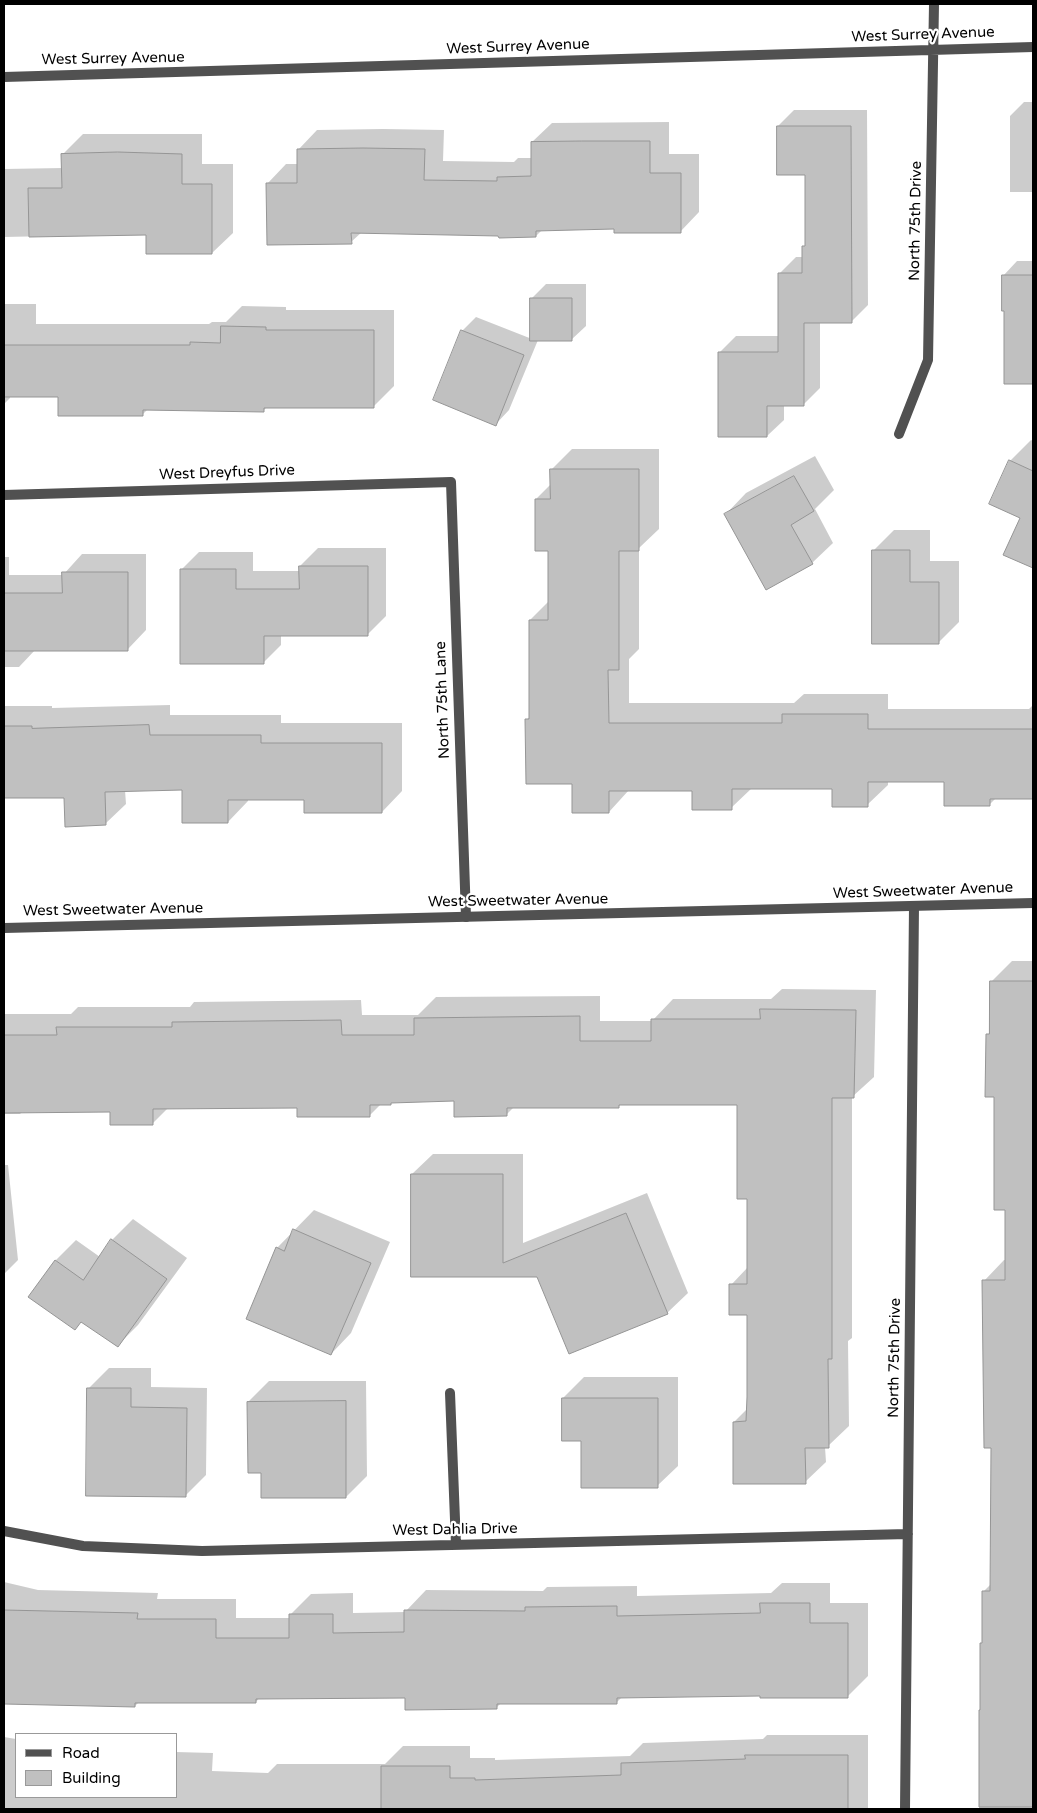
<!DOCTYPE html>
<style>
body{margin:0}
#map{position:relative;width:1037px;height:1813px;overflow:hidden;background:#fff;font-family:"Varela Round",sans-serif}
canvas{display:block}
.frame{position:absolute;inset:0;border:5px solid #000;pointer-events:none}
.legend{position:absolute;left:15px;top:1733px;width:162px;height:65px;box-sizing:border-box;background:#fff;border:1px solid #999;margin:0;padding:6px 9px;list-style:none;font-size:15px;color:#000}
.legend li{display:flex;align-items:center;gap:10px;height:25px}
.legend b{width:25px;border:1px solid #999}
</style>
<div id="map">
<canvas width="1037" height="1813"></canvas>
<div class="frame"></div>
<ul class="legend">
<li><b style="height:6px;background:#515151"></b>Road</li>
<li><b style="height:14px;background:#c0c0c0"></b>Building</li>
</ul>
</div>
<script>
const c = document.querySelector('canvas').getContext('2d');
c.lineJoin = 'round';
function paint(path, color) { c.fillStyle = color; c.fill(path, 'evenodd'); }
function strokePath(path, color, width, dash) { c.strokeStyle = color; c.lineWidth = width; c.lineCap = dash ? 'butt' : 'round'; c.setLineDash(dash || []); c.stroke(path); }
function write(font, color, halo, rows, align = 'center') {
  c.font = font + ' "Varela Round",sans-serif'; c.lineWidth = 4.5; c.setLineDash([]); c.textBaseline = 'middle'; c.strokeStyle = halo; c.fillStyle = color; for (const [text, x, y, turn = 0] of rows) {
    c.save(); c.translate(x, y); c.rotate((+turn || 0) * Math.PI / 180); c.textAlign = isNaN(turn) ? turn : align; if (halo) c.strokeText(text, 0, 0); c.fillText(text, 0, 0); c.restore();
  }
}
paint(new Path2D(`
 M 1024,102 L 1033,102 L 1033,192 L 1010,192 L 1010,116 Z
 M 794,110 L 867,110 L 868,305 L 851,322 L 820,322 L 820,388 L 803,405 L 784,405 L 784,420 L 767,436 L 719,353 L 736,336 L 779,336 L 779,274 L 796,257 L 804,257 L 804,247 L 806,245 L 806,174 L 778,126 Z
 M 669,122 L 669,154 L 699,154 L 699,212 L 680,232 L 616,227 L 543,229 L 536,236 L 362,232 L 351,242 L 267,184 L 286,164 L 298,164 L 298,150 L 317,130 L 383,129 L 444,130 L 443,161 L 514,162 L 518,158 L 532,158 L 532,142 L 552,123 Z
 M 83,134 L 202,134 L 202,164 L 233,164 L 233,233 L 212,253 L 147,234 L 4,237 L 4,169 L 63,168 L 63,154 Z
 M 1017,261 L 1033,261 L 1033,383 L 1006,383 L 1006,310 L 1003,276 Z
 M 546,284 L 586,284 L 586,326 L 571,340 L 538,340 L 509,410 L 495,425 L 462,331 L 476,317 L 532,339 L 532,298 Z
 M 4,304 L 36,304 L 36,324 L 209,324 L 212,322 L 226,322 L 242,306 L 286,307 L 286,310 L 394,310 L 394,386 L 373,407 L 267,407 L 263,411 L 149,408 L 143,414 L 59,396 L 10,396 L 10,398 L 4,404 Z
 M 1031,440 L 1033,441 L 1033,567 L 1005,554 L 1021,517 L 1010,461 Z
 M 572,449 L 659,449 L 659,529 L 639,548 L 639,649 L 629,659 L 629,703 L 794,703 L 804,694 L 888,694 L 888,709 L 1029,709 L 1033,705 L 1033,798 L 996,798 L 990,804 L 946,780 L 888,780 L 888,785 L 867,805 L 833,788 L 752,788 L 731,808 L 693,790 L 629,790 L 609,812 L 573,783 L 526,720 L 530,717 L 530,620 L 549,601 L 549,550 L 536,499 L 551,484 L 551,470 Z
 M 815,456 L 834,490 L 815,509 L 833,543 L 812,563 L 726,514 L 746,493 Z
 M 894,530 L 930,530 L 930,561 L 959,561 L 959,622 L 939,642 L 874,550 Z
 M 318,548 L 386,548 L 386,616 L 368,634 L 281,634 L 281,645 L 263,663 L 181,570 L 199,552 L 253,552 L 253,571 L 300,571 L 300,566 Z
 M 82,554 L 146,554 L 146,630 L 128,649 L 36,649 L 19,667 L 4,667 L 4,557 L 9,557 L 9,575 L 63,575 Z
 M 170,705 L 170,715 L 281,715 L 281,723 L 402,723 L 402,791 L 382,812 L 305,799 L 248,799 L 248,801 L 228,822 L 183,789 L 125,790 L 126,804 L 105,824 L 65,796 L 4,796 L 4,706 L 52,706 L 52,708 Z
 M 1012,961 L 1033,961 L 1033,1809 L 979,1809 L 981,1644 L 984,1641 L 984,1591 L 992,1583 L 992,1447 L 984,1281 L 1004,1260 L 1007,1260 L 1007,1209 L 988,1035 L 990,1032 L 991,982 Z
 M 782,989 L 876,990 L 874,1077 L 852,1097 L 852,1338 L 848,1341 L 849,1426 L 828,1446 L 825,1447 L 826,1462 L 805,1482 L 734,1422 L 748,1408 L 748,1314 L 731,1285 L 748,1267 L 748,1197 L 738,1103 L 622,1103 L 619,1106 L 515,1106 L 507,1114 L 455,1099 L 392,1101 L 381,1104 L 370,1115 L 298,1107 L 168,1108 L 153,1123 L 112,1111 L 22,1112 L 20,1114 L 4,1114 L 4,1014 L 71,1014 L 78,1007 L 190,1007 L 194,1002 L 361,1000 L 362,1015 L 418,1015 L 436,997 L 600,996 L 600,1021 L 652,1021 L 673,999 L 771,999 Z
 M 433,1154 L 523,1154 L 523,1243 L 647,1193 L 688,1293 L 667,1313 L 538,1276 L 412,1276 L 412,1174 Z
 M 4,1165 L 8,1165 L 18,1260 L 4,1274 Z
 M 314,1210 L 390,1242 L 351,1333 L 331,1354 L 277,1248 Z
 M 133,1219 L 187,1258 L 138,1325 L 117,1346 L 82,1321 L 74,1329 L 56,1260 L 76,1240 L 100,1257 L 112,1240 Z
 M 109,1368 L 151,1368 L 151,1387 L 207,1388 L 206,1475 L 185,1496 L 89,1388 Z
 M 584,1377 L 678,1377 L 678,1466 L 657,1486 L 582,1440 L 563,1398 Z
 M 269,1381 L 366,1381 L 367,1476 L 346,1497 L 262,1472 L 248,1402 Z
 M 4,1582 L 38,1590 L 158,1593 L 157,1599 L 236,1599 L 236,1618 L 290,1618 L 290,1615 L 311,1594 L 353,1593 L 353,1613 L 405,1612 L 426,1590 L 543,1591 L 547,1587 L 637,1586 L 637,1596 L 771,1593 L 782,1583 L 830,1583 L 830,1603 L 868,1603 L 868,1676 L 847,1697 L 761,1694 L 622,1697 L 616,1703 L 501,1703 L 496,1708 L 406,1696 L 260,1697 L 256,1702 L 139,1702 L 135,1706 L 33,1703 L 4,1696 Z
 M 767,1735 L 868,1735 L 868,1809 L 4,1809 L 4,1737 L 16,1739 L 16,1797 L 176,1797 L 176,1752 L 213,1753 L 212,1771 L 268,1773 L 277,1764 L 385,1764 L 403,1746 L 470,1746 L 470,1758 L 495,1758 L 495,1760 L 630,1756 L 643,1743 L 763,1739 Z`), '#0003');
const building = new Path2D(`
 M 777,126 L 851,126 L 852,323 L 804,323 L 804,406 L 767,406 L 767,437 L 718,437 L 718,352 L 778,352 L 778,273 L 802,273 L 802,246 L 805,246 L 805,175 L 777,175 Z
 M 582,141 L 650,141 L 650,173 L 681,173 L 681,233 L 614,233 L 614,229 L 536,231 L 536,237 L 499,238 L 498,236 L 351,233 L 352,244 L 267,245 L 266,183 L 297,183 L 297,149 L 363,148 L 425,149 L 424,180 L 497,181 L 497,177 L 531,176 L 531,142 Z
 M 118,152 L 182,154 L 182,184 L 212,184 L 212,254 L 146,254 L 146,235 L 29,237 L 28,188 L 62,188 L 61,154 Z
 M 1002,275 L 1033,275 L 1033,384 L 1004,384 L 1004,311 L 1002,311 Z
 M 530,298 L 572,298 L 572,341 L 530,341 Z
 M 221,326 L 266,327 L 266,330 L 374,330 L 374,408 L 264,408 L 264,412 L 143,410 L 143,416 L 58,416 L 58,397 L 4,397 L 4,345 L 190,345 L 190,342 L 220,343 Z
 M 461,330 L 524,355 L 496,426 L 433,400 Z
 M 1009,460 L 1033,471 L 1033,568 L 1003,555 L 1020,518 L 989,504 Z
 M 550,469 L 639,469 L 639,551 L 619,551 L 619,670 L 608,670 L 609,723 L 782,723 L 782,714 L 868,714 L 868,729 L 1033,729 L 1033,799 L 990,799 L 990,806 L 944,806 L 944,782 L 868,782 L 868,807 L 832,807 L 832,789 L 732,789 L 732,810 L 692,810 L 692,791 L 609,791 L 609,813 L 572,813 L 572,784 L 526,784 L 525,719 L 529,719 L 529,620 L 548,620 L 548,551 L 535,551 L 535,499 L 550,499 Z
 M 794,476 L 814,511 L 791,525 L 813,564 L 766,590 L 724,514 Z
 M 872,550 L 910,550 L 910,582 L 939,582 L 939,644 L 872,644 Z
 M 299,566 L 368,566 L 368,636 L 264,636 L 264,664 L 180,664 L 180,569 L 236,569 L 236,589 L 299,589 Z
 M 62,572 L 128,572 L 128,651 L 4,651 L 4,593 L 62,593 Z
 M 149,725 L 150,735 L 261,735 L 261,743 L 382,743 L 382,813 L 304,813 L 304,800 L 228,800 L 228,823 L 182,823 L 182,790 L 105,792 L 106,825 L 65,827 L 64,798 L 4,798 L 4,726 L 32,726 L 32,728 Z
 M 990,981 L 1033,981 L 1033,1807 L 979,1807 L 979,1710 L 980,1710 L 980,1643 L 982,1643 L 982,1591 L 990,1591 L 991,1448 L 984,1448 L 982,1280 L 1005,1280 L 1005,1210 L 994,1210 L 994,1097 L 985,1097 L 986,1034 L 989,1034 Z
 M 760,1009 L 856,1010 L 854,1098 L 832,1098 L 832,1359 L 828,1359 L 829,1448 L 805,1448 L 806,1484 L 733,1484 L 733,1422 L 746,1421 L 747,1397 L 747,1315 L 729,1315 L 729,1284 L 747,1284 L 747,1199 L 737,1199 L 737,1105 L 619,1105 L 619,1108 L 507,1108 L 507,1116 L 454,1117 L 454,1101 L 391,1103 L 391,1105 L 370,1105 L 370,1117 L 297,1117 L 297,1108 L 153,1109 L 153,1125 L 110,1125 L 110,1112 L 4,1113 L 4,1035 L 57,1035 L 56,1027 L 172,1027 L 172,1022 L 341,1020 L 342,1035 L 414,1035 L 414,1018 L 580,1016 L 580,1041 L 651,1041 L 651,1019 L 760,1019 Z
 M 411,1174 L 503,1174 L 503,1263 L 626,1213 L 668,1314 L 569,1354 L 537,1277 L 411,1277 Z
 M 293,1229 L 371,1263 L 331,1355 L 246,1319 L 276,1247 L 284,1251 Z
 M 111,1239 L 167,1279 L 118,1347 L 81,1322 L 75,1330 L 28,1297 L 55,1260 L 83,1280 Z
 M 87,1388 L 131,1388 L 131,1407 L 187,1408 L 186,1497 L 86,1496 Z
 M 562,1398 L 658,1398 L 658,1488 L 581,1488 L 581,1441 L 562,1441 Z
 M 346,1401 L 346,1498 L 261,1498 L 261,1473 L 248,1473 L 247,1402 Z
 M 760,1603 L 810,1603 L 810,1623 L 848,1623 L 848,1698 L 760,1698 L 760,1696 L 617,1698 L 617,1704 L 497,1704 L 497,1709 L 405,1710 L 405,1698 L 256,1699 L 256,1703 L 135,1703 L 135,1707 L 4,1704 L 4,1610 L 138,1613 L 137,1619 L 216,1619 L 216,1638 L 289,1638 L 289,1614 L 333,1614 L 333,1633 L 404,1632 L 404,1610 L 525,1611 L 525,1607 L 617,1606 L 617,1616 L 760,1613 Z
 M 745,1755 L 848,1755 L 848,1809 L 381,1809 L 381,1766 L 450,1766 L 450,1778 L 475,1778 L 475,1780 L 621,1775 L 621,1763 L 745,1759 Z`);
paint(building, '#c0c0c0');
strokePath(building, '#959595', 1);
strokePath(new Path2D(`
 M 4,77 L 1033,47
 M 899,434 L 928,360 L 934,4
 M 4,495 L 451,482 L 466,917
 M 450,1393 L 456,1545
 M 4,1531 L 83,1546 L 202,1551 L 908,1534
 M 905,1809 L 914,906`), '#515151', 10);
strokePath(new Path2D(`
 M 4,928 L 1033,903`), '#515151', 10);
write('15px', '#000', '#fff', [
 ["West Surrey Avenue",923,35,-2],
 ["West Surrey Avenue",518,47,-2],
 ["West Surrey Avenue",113,59,-1],
 ["North 75th Drive",916,221,-89],
 ["West Dreyfus Drive",227,473,-2],
 ["North 75th Lane",443,700,-92],
 ["West Sweetwater Avenue",923,891,-2],
 ["West Sweetwater Avenue",518,901,-1],
 ["West Sweetwater Avenue",113,910,-1],
 ["North 75th Drive",895,1358,-89],
 ["West Dahlia Drive",455,1530,-1]
]);
</script>
